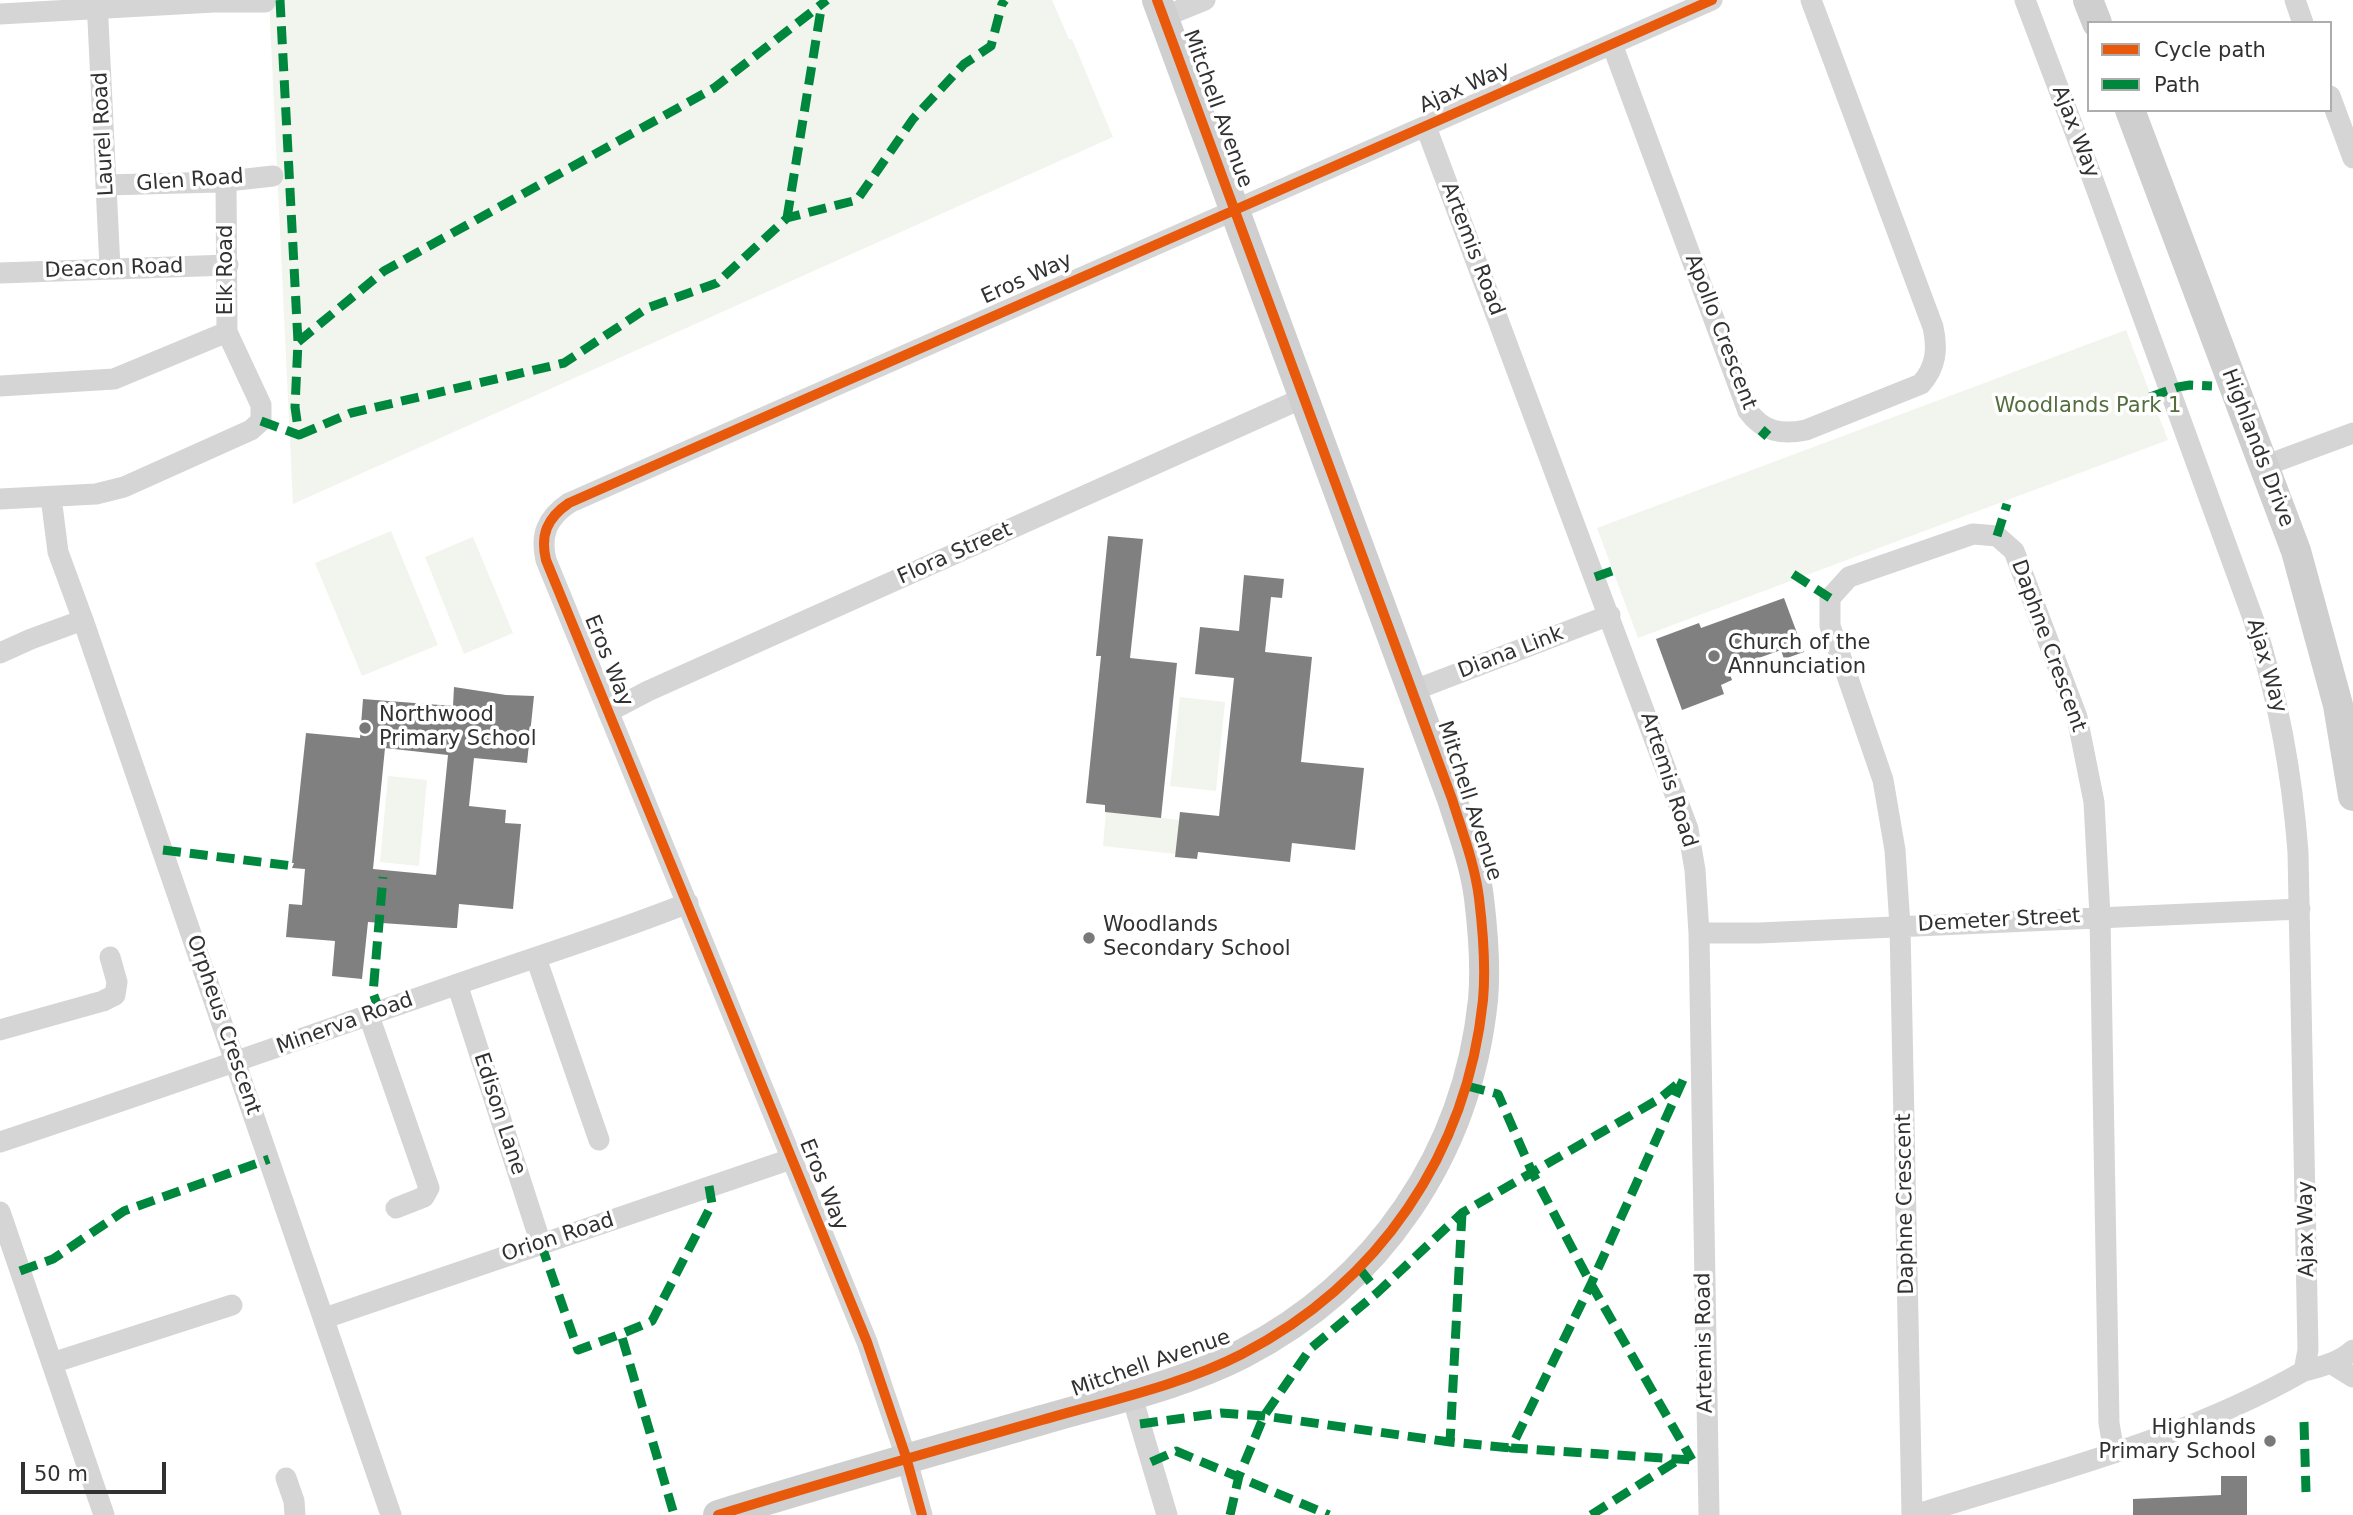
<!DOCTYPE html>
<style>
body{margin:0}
#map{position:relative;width:2353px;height:1515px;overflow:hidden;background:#fff;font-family:"DejaVu Sans",sans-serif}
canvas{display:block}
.legend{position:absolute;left:2087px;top:21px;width:245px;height:91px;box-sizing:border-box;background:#fff;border:2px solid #adadad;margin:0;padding:9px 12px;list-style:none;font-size:21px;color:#313131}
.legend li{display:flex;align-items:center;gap:14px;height:35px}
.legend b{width:35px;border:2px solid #adadad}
.scale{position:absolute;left:21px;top:1462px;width:145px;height:32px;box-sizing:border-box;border:4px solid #313131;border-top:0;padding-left:9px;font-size:21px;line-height:24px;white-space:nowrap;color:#313131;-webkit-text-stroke:5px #fff;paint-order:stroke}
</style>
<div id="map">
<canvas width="2353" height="1515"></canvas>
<ul class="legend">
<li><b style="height:9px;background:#e8590c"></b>Cycle path</li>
<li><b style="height:9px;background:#00873e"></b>Path</li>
</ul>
<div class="scale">50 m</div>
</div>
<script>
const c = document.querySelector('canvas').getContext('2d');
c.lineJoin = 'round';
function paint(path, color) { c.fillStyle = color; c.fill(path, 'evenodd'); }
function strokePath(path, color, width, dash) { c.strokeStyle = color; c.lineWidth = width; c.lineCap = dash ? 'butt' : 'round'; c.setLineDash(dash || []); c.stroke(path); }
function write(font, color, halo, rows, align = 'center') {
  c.font = font + ' "DejaVu Sans",sans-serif'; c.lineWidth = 7; c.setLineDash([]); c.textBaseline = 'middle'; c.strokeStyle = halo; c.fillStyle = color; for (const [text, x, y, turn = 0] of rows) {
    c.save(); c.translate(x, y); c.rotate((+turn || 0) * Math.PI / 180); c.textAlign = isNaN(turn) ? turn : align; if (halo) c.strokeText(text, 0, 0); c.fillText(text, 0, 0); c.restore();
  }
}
paint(new Path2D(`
 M 269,0 L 1052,0 L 1069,39 L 1072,39 L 1113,137 L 293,504 Z
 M 2126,330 L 2168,440 L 1638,638 L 1597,528 Z
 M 391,531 L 438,645 L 362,676 L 315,563 Z
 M 473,537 L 513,633 L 464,654 L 425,557 Z
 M 1180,697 L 1225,702 L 1216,791 L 1170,786 Z
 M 388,776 L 427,780 L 419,866 L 380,862 Z
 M 1106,812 L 1180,820 L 1176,854 L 1103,846 Z`), '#f2f5ed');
paint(new Path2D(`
 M 1108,536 L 1143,539 L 1130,658 L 1177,663 L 1161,818 L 1105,812 L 1105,805 L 1086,803 L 1101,656 L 1096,656 Z
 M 1244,575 L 1284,579 L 1282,598 L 1271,597 L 1265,652 L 1312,657 L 1301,762 L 1364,768 L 1355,850 L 1292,843 L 1290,862 L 1198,852 L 1197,859 L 1175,857 L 1180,812 L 1219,816 L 1234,678 L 1195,674 L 1200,627 L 1239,631 Z
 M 1784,598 L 1804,652 L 1784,659 L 1781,650 L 1728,669 L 1732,680 L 1721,685 L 1724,694 L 1682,710 L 1656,639 L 1699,623 L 1701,628 Z
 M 454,687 L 506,695 L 534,696 L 527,763 L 474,758 L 469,806 L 506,810 L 505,823 L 521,824 L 513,909 L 459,904 L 457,928 L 453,928 L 368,922 L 362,979 L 332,976 L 335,941 L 286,937 L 289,904 L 302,905 L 305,869 L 292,868 L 294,863 L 292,863 L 306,733 L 360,738 L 363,699 L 453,706 ZM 385,748 L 448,755 L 436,875 L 373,869 Z
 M 2221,1476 L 2247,1476 L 2247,1515 L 2133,1515 L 2133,1499 L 2221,1495 Z`), '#808080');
strokePath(new Path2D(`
 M 97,0 L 110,268
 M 2295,0 L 2303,23
 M 0,14 L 214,2 L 265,2
 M 1163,17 L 1205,0
 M 1612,44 L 1748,411 C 1763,432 1782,435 1806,430 L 1921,384 C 1936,367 1938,349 1933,327 L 1811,0
 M 2330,96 L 2353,158
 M 1426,127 L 1688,829 L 1695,870 L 1699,933 L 1709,1515
 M 106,185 L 219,182 L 273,176
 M 0,273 L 228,265
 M 0,386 L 114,379 L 227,332
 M 2264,466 L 2353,433
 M 51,497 L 58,552 L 83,620
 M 0,499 L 96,494 L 124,487 L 251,430 L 261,421 L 261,405 L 227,332 L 226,181
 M 0,653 L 31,639 L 83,620 L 391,1515
 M 1412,691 L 1610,615
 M 608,712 L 648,691 L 1303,398
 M 1699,933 L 1759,933 L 2300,909
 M 536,958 L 599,1140
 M 457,984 L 541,1244
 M 369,1016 L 429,1188 L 424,1197 L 396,1208
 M 0,1030 L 103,1001 L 115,995 L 117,982 L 110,957
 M 0,1142 C 153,1091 305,1037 458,984 C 535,957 613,933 688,903
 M 0,1212 L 104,1515
 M 325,1318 L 791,1159
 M 52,1363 L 232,1305
 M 2332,1364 L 2353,1377
 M 2304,1371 C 2322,1366 2339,1363 2353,1350
 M 1131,1393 L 1167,1515
 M 286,1478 L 294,1501 L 295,1515
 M 922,1515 L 906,1457 L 867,1342 L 546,560 C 540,535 547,518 569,503 L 1712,0
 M 1912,1515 L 1900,926 L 1895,850 L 1883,780 L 1830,626 L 1830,598 L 1849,577 L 1973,534 L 1997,536 L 2014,551 L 2077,717 L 2094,802 L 2100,916 L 2109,1423 L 2114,1453
 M 1915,1515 C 2046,1473 2184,1440 2304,1371 L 2308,1350 L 2298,852 C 2292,772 2278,697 2254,621 L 2092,177 L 2025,0`), '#d5d5d5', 21);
strokePath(new Path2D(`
 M 2088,0 L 2097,23
 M 2130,110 L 2296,551 L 2338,705 L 2353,796
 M 718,1515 C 825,1482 933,1451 1042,1420 C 1107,1401 1182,1385 1242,1354 C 1379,1283 1467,1154 1483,1000 C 1486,967 1483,931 1479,898 C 1475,865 1462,831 1452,799 L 1157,0`), '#cfcfcf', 30);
strokePath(new Path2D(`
 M 787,218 L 822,3
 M 298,342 L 384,271 L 714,88 L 827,0
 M 2150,397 L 2178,387 L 2190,385 L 2212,386
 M 261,421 L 299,435 L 295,407 L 298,342 L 280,0
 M 299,435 L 351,413 L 564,363 L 647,308 L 717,283 L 787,218 L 857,200 L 913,119 L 964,64 L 991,46 L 1002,4 L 1005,0
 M 1761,437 L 1768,429
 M 1997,536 L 2007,504
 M 1793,574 L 1830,598
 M 1595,577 L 1612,571
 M 163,850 L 293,866
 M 380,1012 L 373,993 L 383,877
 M 1683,1080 L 1591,1284 L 1511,1448 L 1692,1460
 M 1467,1086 L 1498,1094 L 1532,1172 L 1591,1284 L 1692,1460
 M 1462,1213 L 1450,1442 L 1511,1448
 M 541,1244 L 578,1350 L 621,1334
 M 1359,1268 L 1378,1292 L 1462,1213 L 1659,1099 L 1680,1082
 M 20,1271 L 53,1259 L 124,1211 L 269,1159
 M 2304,1422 L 2306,1492
 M 1140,1424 L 1221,1413 L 1264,1416 L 1450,1442
 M 1151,1462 L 1176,1451 L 1329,1515
 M 673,1511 L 621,1334 L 652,1321 L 712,1204 L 709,1186
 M 1230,1515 L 1239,1476 L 1264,1416 L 1310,1349 L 1378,1292
 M 1591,1515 L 1680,1459`), '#00873e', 9, [18, 9]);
strokePath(new Path2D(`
 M 718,1515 C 825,1482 933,1451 1042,1420 C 1107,1401 1182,1385 1242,1354 C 1379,1283 1467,1154 1483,1000 C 1486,967 1483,931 1479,898 C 1475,865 1462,831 1452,799 L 1157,0
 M 922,1515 L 906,1457 L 867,1342 L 546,560 C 540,535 547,518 569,503 L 1712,0`), '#e8590c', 10);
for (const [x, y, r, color] of [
 [1714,656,7,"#797979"],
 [365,728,7,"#797979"],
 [1089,938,7,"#797979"],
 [2270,1441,7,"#797979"]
]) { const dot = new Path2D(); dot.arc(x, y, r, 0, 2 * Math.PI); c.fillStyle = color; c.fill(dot); strokePath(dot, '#fff', 2.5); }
write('21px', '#313131', '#fff', [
 ["Ajax Way",1465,88,-24],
 ["Mitchell Avenue",1217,109,70],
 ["Ajax Way",2075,132,69],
 ["Laurel Road",104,134,-93],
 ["Glen Road",190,181,-4],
 ["Artemis Road",1472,249,69],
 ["Deacon Road",114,269,-2],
 ["Elk Road",227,270,-90],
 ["Eros Way",1027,279,-24],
 ["Apollo Crescent",1720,332,69],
 ["Highlands Drive",2257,448,69],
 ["Flora Street",955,554,-24],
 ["Daphne Crescent",2048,646,70],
 ["Diana Link",1511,653,-21],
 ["Eros Way",608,661,68],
 ["Ajax Way",2266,666,74],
 ["Artemis Road",1668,780,72],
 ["Mitchell Avenue",1469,801,72],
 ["Demeter Street",1999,921,-3],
 ["Minerva Road",345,1024,-20],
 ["Orpheus Crescent",223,1025,71],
 ["Edison Lane",499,1114,72],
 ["Eros Way",823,1185,68],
 ["Daphne Crescent",1906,1204,-91],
 ["Ajax Way",2307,1229,-91],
 ["Orion Road",558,1238,-18],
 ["Artemis Road",1705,1343,-91],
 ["Mitchell Avenue",1151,1364,-19]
]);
write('21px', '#546d3e', '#fff', [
 ["Woodlands Park 1",2088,407]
]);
write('21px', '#313131', '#fff', [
 ["Church of the",1728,644],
 ["Annunciation",1728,668],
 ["Northwood",379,716],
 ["Primary School",379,740],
 ["Woodlands",1103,926],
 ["Secondary School",1103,950],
 ["Highlands",2256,1429,"right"],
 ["Primary School",2256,1453,"right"]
], 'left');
</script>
